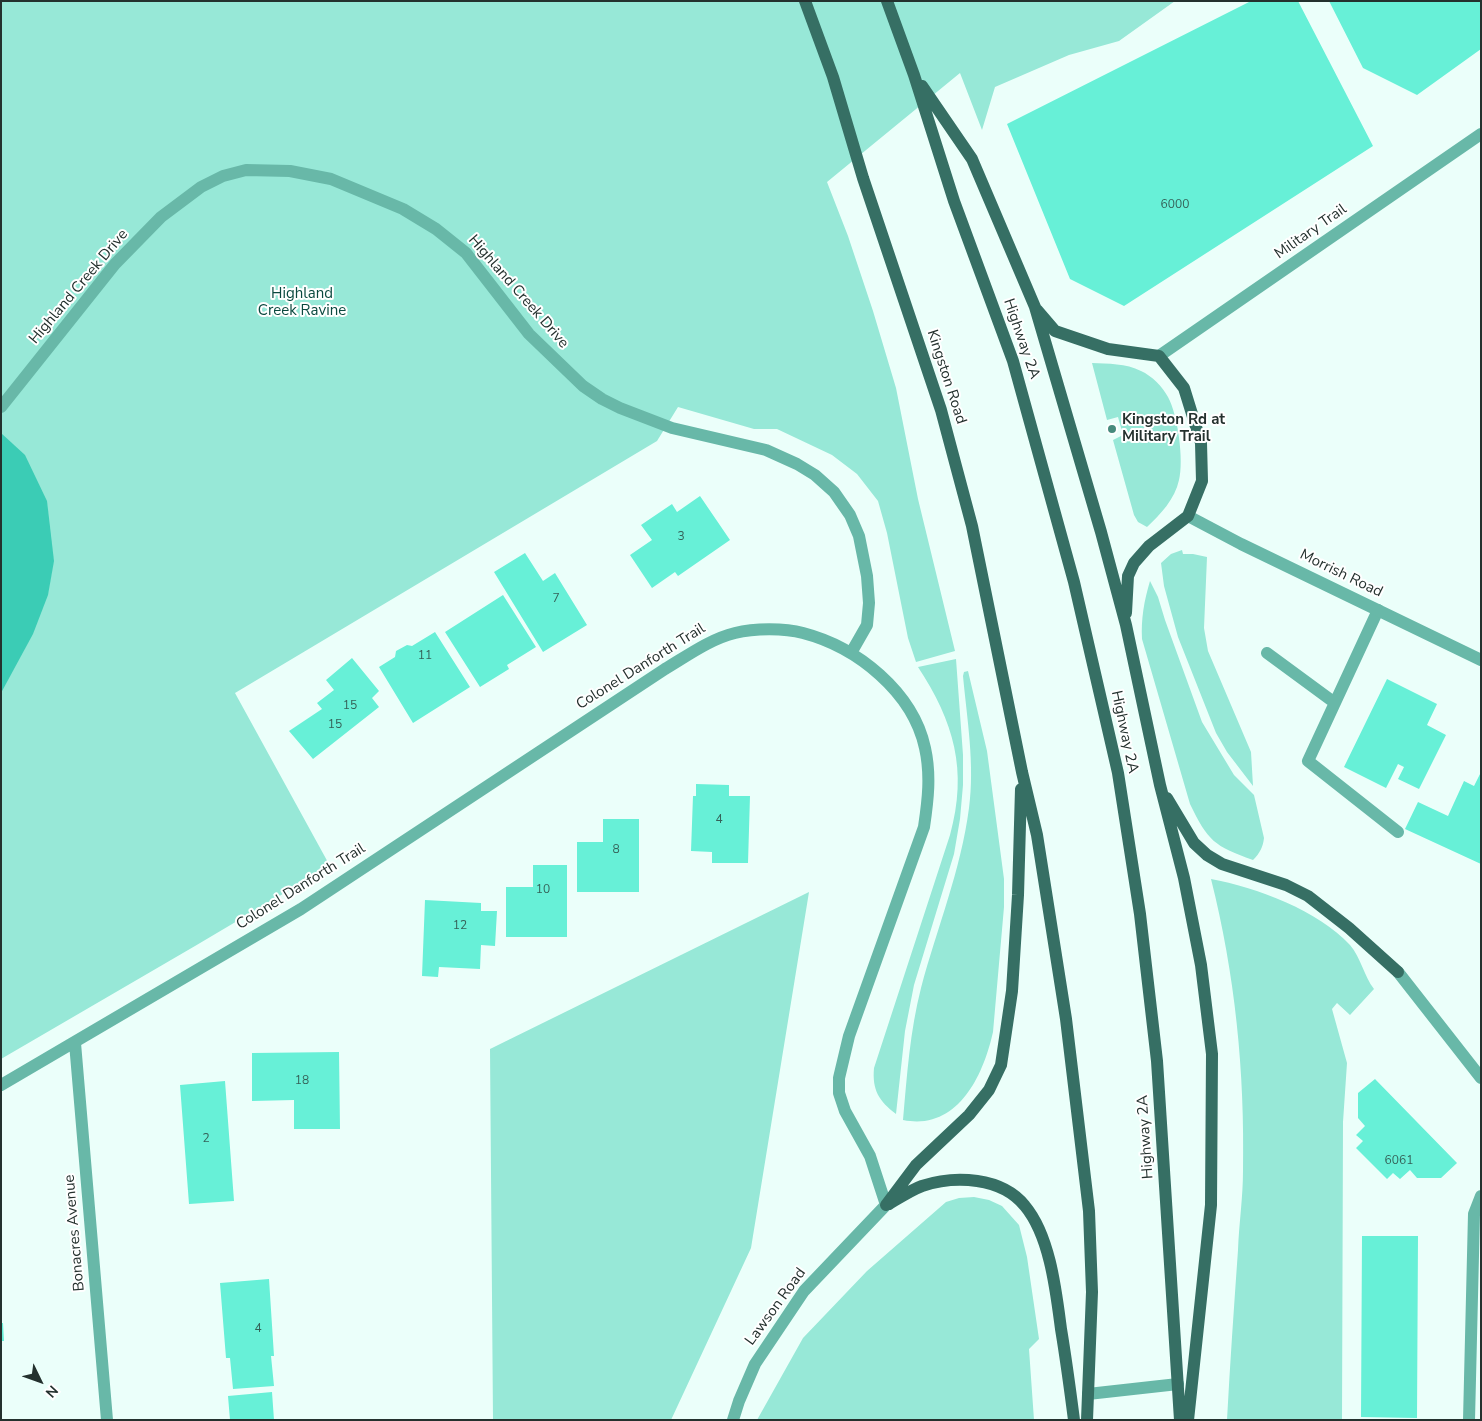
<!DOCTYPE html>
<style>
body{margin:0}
#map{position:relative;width:1482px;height:1421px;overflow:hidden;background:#ebfffa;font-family:"Nunito Sans",sans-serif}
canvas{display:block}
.frame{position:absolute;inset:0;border:2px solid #24312e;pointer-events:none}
.north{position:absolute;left:15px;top:1356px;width:50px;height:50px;-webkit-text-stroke:4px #fff;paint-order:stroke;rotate:132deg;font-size:14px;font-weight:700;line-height:20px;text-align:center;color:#24312e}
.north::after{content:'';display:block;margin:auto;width:18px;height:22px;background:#24312e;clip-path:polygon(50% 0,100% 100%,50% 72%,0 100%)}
</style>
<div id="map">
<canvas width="1482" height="1421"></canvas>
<div class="frame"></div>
<div class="north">N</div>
</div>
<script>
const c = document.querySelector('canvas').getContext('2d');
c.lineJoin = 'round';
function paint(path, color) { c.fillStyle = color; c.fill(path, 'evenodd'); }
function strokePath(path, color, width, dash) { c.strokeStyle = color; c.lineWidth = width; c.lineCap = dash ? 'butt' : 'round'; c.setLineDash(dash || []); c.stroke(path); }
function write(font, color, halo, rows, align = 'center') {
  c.font = font + ' "Nunito Sans",sans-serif'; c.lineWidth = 4; c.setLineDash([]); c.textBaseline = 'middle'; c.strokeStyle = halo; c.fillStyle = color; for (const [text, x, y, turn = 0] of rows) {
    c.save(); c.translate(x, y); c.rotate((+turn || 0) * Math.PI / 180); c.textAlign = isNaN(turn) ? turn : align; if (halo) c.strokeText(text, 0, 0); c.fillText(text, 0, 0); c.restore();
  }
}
paint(new Path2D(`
 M 1,1 L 1175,1 L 1119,41 L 1069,55 L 995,87 L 982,130 L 960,73 L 827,182 L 848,236 L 873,311 L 896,388 L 918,499 L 955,651 L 916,662 L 908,638 L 887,533 L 878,501 L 857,474 L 832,455 L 777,429 L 754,429 L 678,407 L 657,441 L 235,693 L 330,866 L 195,946 L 1,1059 Z
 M 1092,363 C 1108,364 1126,363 1141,371 C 1152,376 1162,386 1168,397 C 1178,415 1184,461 1179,480 C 1175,499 1160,515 1147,527 L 1138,522 L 1134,515 L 1113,440 L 1123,435 L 1118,417 L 1107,420 Z
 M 1182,550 L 1183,554 L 1193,554 L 1207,557 L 1204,628 L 1208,651 L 1251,752 L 1253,786 L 1227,752 L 1216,733 L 1178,637 L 1164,586 L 1161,563 L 1171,554 Z
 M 1150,581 L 1158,597 L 1165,620 L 1202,722 L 1234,775 L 1254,795 L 1264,838 C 1263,847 1260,853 1253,860 C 1214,846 1208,841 1190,804 L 1142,639 C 1141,619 1144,601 1150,581 Z
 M 956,659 L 963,755 L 963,785 L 960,819 L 954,854 L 914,985 L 905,1031 L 896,1114 C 879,1101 872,1090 874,1068 L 950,835 C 968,770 954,722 918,667 Z
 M 968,671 L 987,751 L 1004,879 L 1004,907 L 993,1032 C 983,1077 957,1131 903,1120 C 907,1075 910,1031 921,988 C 937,928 961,870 969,808 C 975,765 967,719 963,676 L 964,672 Z
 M 1211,879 C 1256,887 1319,911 1350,945 C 1361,958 1364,976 1374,989 L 1350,1015 L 1337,1003 L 1332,1009 L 1347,1063 L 1343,1122 L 1342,1420 L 1227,1420 C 1230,1363 1234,1307 1238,1250 C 1239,1224 1243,1197 1243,1171 C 1245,1072 1235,974 1211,879 Z
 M 809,892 L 751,1248 L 671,1420 L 493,1420 L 490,1049 Z
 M 974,1197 L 989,1200 L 1002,1206 L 1019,1225 L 1027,1257 L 1039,1339 L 1029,1349 L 1034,1420 L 757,1420 L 803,1338 L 867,1271 L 946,1202 L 959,1198 Z`), '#97e8d7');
paint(new Path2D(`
 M 1,433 L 25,455 L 47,501 L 54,561 L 48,595 L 33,634 L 1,693 Z`), '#3bccb5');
paint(new Path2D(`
 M 1251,1 L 1298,1 L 1373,146 L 1124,306 L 1070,279 L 1007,124 Z
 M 1329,1 L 1481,1 L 1481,49 L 1417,95 L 1363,68 Z
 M 700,496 L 730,540 L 678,576 L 675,572 L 652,588 L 630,555 L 652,540 L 641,525 L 672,504 L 677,512 Z
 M 525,553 L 543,581 L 555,573 L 587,625 L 543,652 L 494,572 Z
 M 503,595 L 536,647 L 507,665 L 509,669 L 480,687 L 445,632 Z
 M 435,632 L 470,687 L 413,723 L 379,667 L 395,657 L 396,651 L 407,645 L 412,646 Z
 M 352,658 L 379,691 L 372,698 L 379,707 L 313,759 L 289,731 L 322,709 L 317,703 L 334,690 L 326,680 Z
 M 1387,679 L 1437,704 L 1427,725 L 1446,735 L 1419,789 L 1398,779 L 1404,767 L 1398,764 L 1386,788 L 1344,767 Z
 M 1481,772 L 1481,864 L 1405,829 L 1418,802 L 1448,816 L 1464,781 L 1474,786 Z
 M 696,784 L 729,785 L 729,796 L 750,796 L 748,863 L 712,863 L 712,852 L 691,851 L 693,796 L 696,796 Z
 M 603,819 L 639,819 L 639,892 L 577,892 L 577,842 L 603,842 Z
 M 533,865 L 567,865 L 567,937 L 506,937 L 506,887 L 533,887 Z
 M 425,900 L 481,903 L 481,911 L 497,911 L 495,946 L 481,945 L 480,969 L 439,967 L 438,977 L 422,976 Z
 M 339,1052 L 340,1129 L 294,1129 L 294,1100 L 252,1101 L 252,1053 Z
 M 1375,1079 L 1457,1163 L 1441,1178 L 1417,1178 L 1410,1170 L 1400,1179 L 1393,1173 L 1387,1179 L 1356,1148 L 1363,1141 L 1356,1135 L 1365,1126 L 1358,1118 L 1358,1093 Z
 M 225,1081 L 234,1201 L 189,1204 L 180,1085 Z
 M 1362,1236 L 1418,1236 L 1417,1418 L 1361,1417 Z
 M 269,1279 L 274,1356 L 271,1356 L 274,1386 L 233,1389 L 230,1358 L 226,1358 L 220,1283 Z
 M 1,1323 L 3,1323 L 4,1341 L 1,1341 Z
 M 272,1392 L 274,1420 L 230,1420 L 228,1396 Z`), '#67f0d7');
strokePath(new Path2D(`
 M 1378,610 L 1308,761 L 1398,832
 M 1267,653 L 1335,703
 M 1088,1394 L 1178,1384
 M 1469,1420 L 1474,1214 L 1481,1196`), '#68b8a8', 12);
strokePath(new Path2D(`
 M 1,407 L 115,264 L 161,217 L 201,187 L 223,176 L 246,170 L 290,171 L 331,179 L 403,209 L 436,229 L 466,253 L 529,334 L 583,386 L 602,399 L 620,408 L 672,428 L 766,450 L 797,464 L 815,475 L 834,492 L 850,515 L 859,536 L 867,576 L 869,603 L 867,625 L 851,653
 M 75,1043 L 107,1420
 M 1,1085 L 301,909 L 665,669 C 687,656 710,639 735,633 C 754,628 785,628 803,633 C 857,647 913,692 925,748 C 931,775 928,800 924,827 L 849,1036 L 839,1078 L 839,1093 L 845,1111 L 870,1156 L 886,1205`), '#68b8a8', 12);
strokePath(new Path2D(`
 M 1159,356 L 1481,134
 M 1188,516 L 1241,544 L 1481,660
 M 1398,972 L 1481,1078
 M 733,1420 L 739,1401 L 755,1364 L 804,1291 L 886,1205`), '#68b8a8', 12);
strokePath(new Path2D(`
 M 805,1 L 833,77 L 863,178 L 941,410 L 972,526 L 1022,772 L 1037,835 L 1066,1019 L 1089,1211 L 1092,1292 L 1087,1420
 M 887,1 L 914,75 L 954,201 L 1013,361 L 1074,582 L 1118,773 L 1140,914 L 1157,1061 L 1180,1420
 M 922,86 L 972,159 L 1035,307 L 1101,532 L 1126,625 L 1160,785 L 1184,878 L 1201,965 L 1212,1054 L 1211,1205 L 1188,1420
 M 1037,310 L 1055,331 L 1108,349 L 1159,356 L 1184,388 L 1201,443 L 1202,481 L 1188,516 L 1149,546 L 1134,563 L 1128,576 L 1126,613
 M 1167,798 L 1194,843 L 1207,855 L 1222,864 L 1286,885 L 1308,896 L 1349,928 L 1398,972
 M 889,1204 C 899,1198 911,1190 922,1186 C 955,1175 1002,1177 1025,1206 C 1050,1236 1056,1291 1061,1329 C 1066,1359 1070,1389 1074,1420
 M 886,1205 L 916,1165 L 969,1115 L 989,1090 L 1001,1065 L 1012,991 L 1018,895 L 1021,789`), '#366f64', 12);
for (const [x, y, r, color] of [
 [1112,429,5,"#468a7c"]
]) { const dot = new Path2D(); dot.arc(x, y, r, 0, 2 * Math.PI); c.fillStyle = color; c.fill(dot); strokePath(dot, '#fff', 2); }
write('12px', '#356158', null, [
 ["6000",1175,205],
 ["3",681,537],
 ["7",556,599],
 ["11",425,656],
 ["15",350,706],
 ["15",335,725],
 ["4",719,820],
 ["8",616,850],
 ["10",543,890],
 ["12",460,926],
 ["18",302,1081],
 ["2",206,1139],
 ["6061",1399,1161],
 ["4",258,1329]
]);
write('15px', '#24312e', '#fff', [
 ["Military Trail",1311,232,-35],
 ["Highland Creek Drive",79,287,-50],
 ["Highland Creek Drive",518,292,49],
 ["Highway 2A",1021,339,71],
 ["Kingston Road",946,377,72],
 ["Morrish Road",1341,574,26],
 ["Colonel Danforth Trail",641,667,-32],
 ["Highway 2A",1124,732,78],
 ["Colonel Danforth Trail",301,887,-32],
 ["Highway 2A",1146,1137,-94],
 ["Bonacres Avenue",75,1233,-95],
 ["Lawson Road",776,1307,-54]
]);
write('15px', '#0a493f', '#fff', [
 ["Highland",302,294],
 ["Creek Ravine",302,311]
]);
write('bold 15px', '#24312e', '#fff', [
 ["Kingston Rd at",1122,420],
 ["Military Trail",1122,437]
], 'left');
</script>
